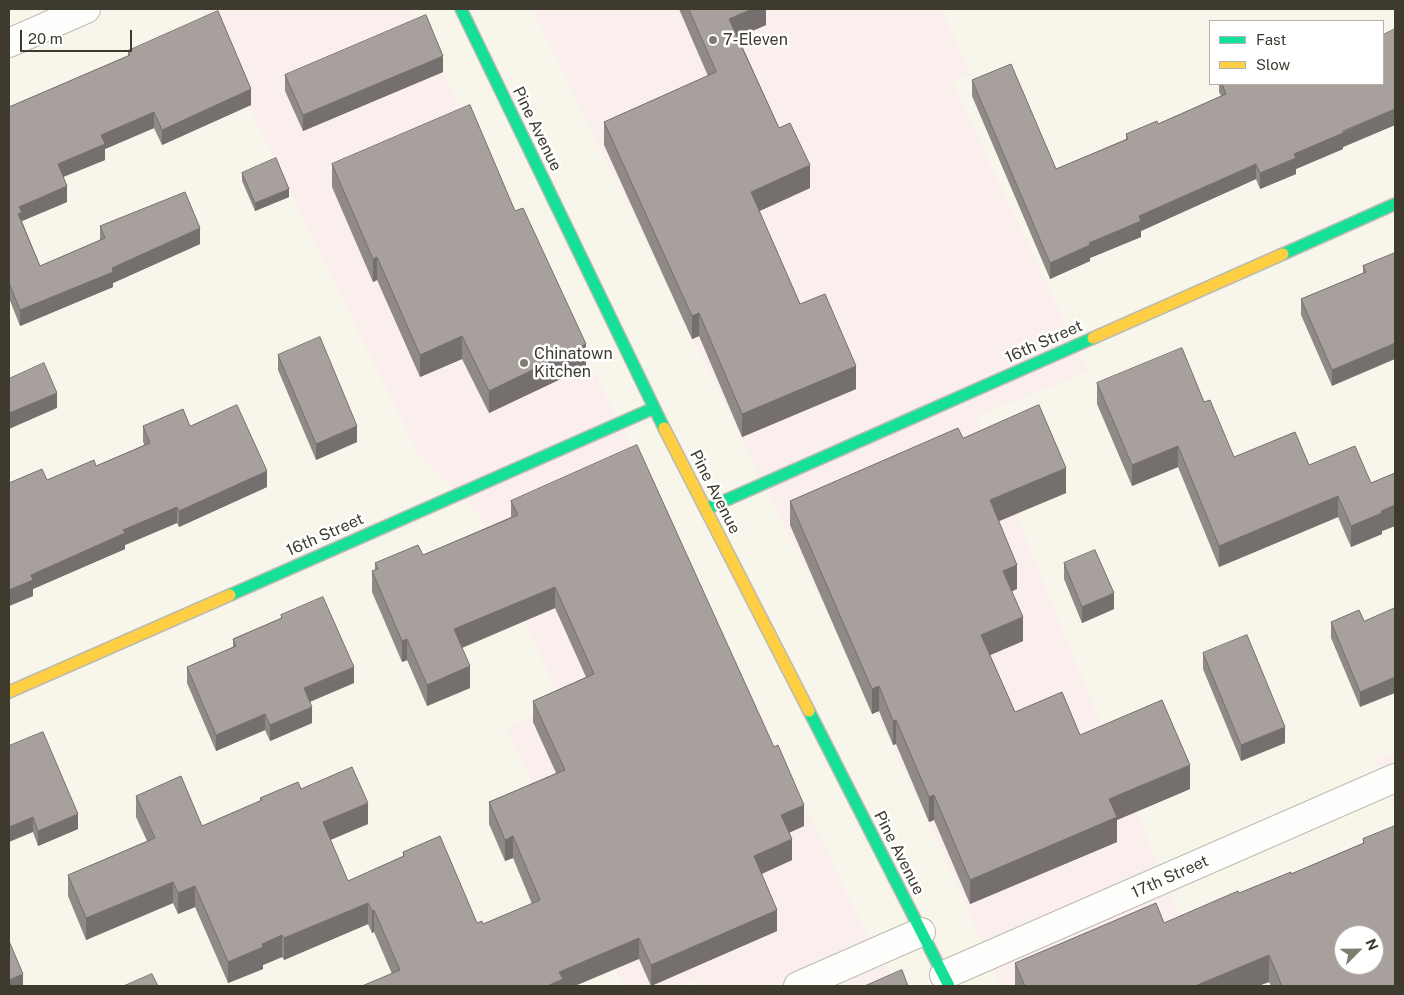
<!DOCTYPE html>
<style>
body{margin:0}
#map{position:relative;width:1404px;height:995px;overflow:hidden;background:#f8f6eb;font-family:"Public Sans",sans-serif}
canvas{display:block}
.frame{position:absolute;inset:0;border:10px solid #3e3b2e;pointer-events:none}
.legend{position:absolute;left:1209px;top:20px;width:175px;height:65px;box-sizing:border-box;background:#fff;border:1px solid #b2b1ab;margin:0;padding:6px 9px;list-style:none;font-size:15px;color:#3e3b2e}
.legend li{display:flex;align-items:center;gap:10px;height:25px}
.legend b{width:25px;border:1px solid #b2b1ab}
.north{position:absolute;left:1334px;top:925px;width:50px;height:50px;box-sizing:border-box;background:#fff;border:1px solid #b2b1ab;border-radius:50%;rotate:67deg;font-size:14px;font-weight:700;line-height:20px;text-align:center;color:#3e3b2e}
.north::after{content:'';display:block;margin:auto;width:18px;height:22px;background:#7f7c70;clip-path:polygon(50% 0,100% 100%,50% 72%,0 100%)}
.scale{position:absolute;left:20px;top:30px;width:112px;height:22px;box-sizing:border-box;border:2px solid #3e3b2e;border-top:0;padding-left:6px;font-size:15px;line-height:18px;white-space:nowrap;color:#3e3b2e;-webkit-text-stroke:4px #fff;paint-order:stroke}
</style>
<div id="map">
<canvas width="1404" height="995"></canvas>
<div class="frame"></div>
<ul class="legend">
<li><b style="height:6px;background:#16e098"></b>Fast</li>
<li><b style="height:6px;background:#ffcf43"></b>Slow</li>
</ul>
<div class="north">N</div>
<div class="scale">20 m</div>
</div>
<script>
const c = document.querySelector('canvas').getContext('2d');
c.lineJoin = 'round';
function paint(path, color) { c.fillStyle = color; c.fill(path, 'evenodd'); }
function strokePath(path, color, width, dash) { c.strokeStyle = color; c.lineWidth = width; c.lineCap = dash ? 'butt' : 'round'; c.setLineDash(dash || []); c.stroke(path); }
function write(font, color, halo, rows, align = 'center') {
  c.font = font + ' "Public Sans",sans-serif'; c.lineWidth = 5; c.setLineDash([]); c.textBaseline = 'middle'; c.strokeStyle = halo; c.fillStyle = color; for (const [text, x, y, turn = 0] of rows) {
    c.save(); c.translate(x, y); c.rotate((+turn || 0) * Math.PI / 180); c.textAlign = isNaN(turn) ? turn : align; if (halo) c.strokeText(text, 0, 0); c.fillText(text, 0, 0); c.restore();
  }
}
paint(new Path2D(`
 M 201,9 L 410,9 L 644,470 L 861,922 L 898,986 L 698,986 L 695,980 L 682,986 L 624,986 L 506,727 L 561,703 L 479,515 L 418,454 Z
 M 532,9 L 942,9 L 970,74 L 952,82 L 1088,371 L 977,417 L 1207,986 L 1000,986 L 943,851 Z
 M 1395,752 L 1395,811 L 1374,761 Z`), '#fbefed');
const street = new Path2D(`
 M 9,43 L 86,9
 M 944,975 L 1395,778
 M 798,986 L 921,932`);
const fast = new Path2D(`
 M 461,9 L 664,428
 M 1283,254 L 1395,204
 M 706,509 L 1093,338
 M 230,595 L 654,408
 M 809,711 L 949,986`);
const slow = new Path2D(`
 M 1093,338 L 1283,254
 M 664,428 L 809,711
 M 9,692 L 230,595`);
strokePath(street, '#bdbab0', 30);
strokePath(fast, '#bdbab0', 14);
strokePath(slow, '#bdbab0', 14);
strokePath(street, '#fefefc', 28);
strokePath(fast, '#16e098', 11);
strokePath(slow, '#ffcf43', 11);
paint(new Path2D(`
 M 679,9 L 766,9 L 766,25 L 738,37 L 779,128 L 810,188 L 759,211 L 800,304 L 856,389 L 742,437 L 699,336 L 692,339 L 604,145 L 604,122 L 708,76 Z
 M 1395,29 L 1395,125 L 1343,147 L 1343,149 L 1296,169 L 1296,174 L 1260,189 L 1256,179 L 1141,231 L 1141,237 L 1090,258 L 1090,261 L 1050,279 L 972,96 L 972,80 L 1056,169 L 1126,139 L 1126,134 L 1158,124 L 1221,96 L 1219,92 L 1219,84 L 1383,84 Z
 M 128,51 L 251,105 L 162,145 L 154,128 L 105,149 L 105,160 L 63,177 L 67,202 L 22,221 L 40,266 L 100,240 L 100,226 L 200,244 L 113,283 L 113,287 L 20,326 L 9,298 L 9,107 L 128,56 Z
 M 443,72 L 303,131 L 285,91 L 285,75 Z
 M 332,164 L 515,211 L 586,367 L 489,413 L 462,359 L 420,377 L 377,280 L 373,282 L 332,187 Z
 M 242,173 L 289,197 L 255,211 L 242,181 Z
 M 1395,253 L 1332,386 L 1301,315 L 1301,299 L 1363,273 L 1363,266 Z
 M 278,355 L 357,442 L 316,460 L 278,370 Z
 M 1097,383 L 1204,402 L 1234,457 L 1309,465 L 1371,483 L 1395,473 L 1395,526 L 1382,531 L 1382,534 L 1351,547 L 1338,517 L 1219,567 L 1178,467 L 1132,486 L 1097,404 Z
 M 143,426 L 190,426 L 267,487 L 179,527 L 177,523 L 125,545 L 125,549 L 33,589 L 33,596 L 9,606 L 47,480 L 96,466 L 144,445 L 143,441 Z
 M 963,438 L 1066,493 L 998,521 L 1017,589 L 1012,591 L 1023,641 L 990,655 L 1015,712 L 1080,735 L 1190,789 L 1117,820 L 1117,842 L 970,904 L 934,820 L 929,822 L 896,744 L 893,745 L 879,711 L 872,714 L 790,525 L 790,501 Z
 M 511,501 L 804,826 L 789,833 L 792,860 L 762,874 L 777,931 L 651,986 L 639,959 L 392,974 L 374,932 L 372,933 L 368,924 L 284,960 L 282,957 L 263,965 L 263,969 L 228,983 L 195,907 L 178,914 L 173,903 L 86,940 L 68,896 L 68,875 L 147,841 L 136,817 L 136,796 L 202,826 L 260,801 L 260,798 L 301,789 L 368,824 L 330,840 L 348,881 L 403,856 L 403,852 L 477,923 L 483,924 L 532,904 L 513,858 L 505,861 L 489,824 L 489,802 L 556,773 L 533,722 L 533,701 L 586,677 L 555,608 L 462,648 L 470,688 L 427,706 L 407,660 L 402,662 L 372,592 L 372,571 L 375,570 L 375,563 L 423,555 L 511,517 Z
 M 1064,563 L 1114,609 L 1082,623 L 1064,579 Z
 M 281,615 L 354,683 L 310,702 L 312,723 L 270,741 L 265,730 L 216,751 L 187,683 L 187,667 L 233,647 L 233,639 L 281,618 Z
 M 1364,621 L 1360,707 L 1331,638 L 1331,622 Z
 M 1203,653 L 1285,743 L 1241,761 L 1203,669 Z
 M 9,746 L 78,829 L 38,846 L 33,832 Z
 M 1395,826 L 1395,986 L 1271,986 L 1269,982 L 1258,986 L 1015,986 L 1015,963 L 1164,923 L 1291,874 L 1363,843 L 1363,839 Z`), '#908a87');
paint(new Path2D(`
 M 752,9 L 766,9 L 766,25 L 729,41 L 729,19 Z
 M 443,56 L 443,72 L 303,131 L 303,115 Z
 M 251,89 L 251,105 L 162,145 L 162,130 Z
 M 1395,109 L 1395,125 L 1343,147 L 1343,149 L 1296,169 L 1296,174 L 1260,189 L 1260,173 L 1294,154 Z
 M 154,112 L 154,128 L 105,149 L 105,160 L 58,179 L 58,164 L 101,135 Z
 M 1256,164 L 1256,179 L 1141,231 L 1141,237 L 1090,258 L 1090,261 L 1050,279 L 1050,263 L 1089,243 L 1139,216 Z
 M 810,165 L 810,188 L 751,215 L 751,192 Z
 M 67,186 L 67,202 L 22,221 L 18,214 L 19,207 Z
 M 289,189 L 289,197 L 255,211 L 255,203 Z
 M 200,228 L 200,244 L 113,283 L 113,287 L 20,326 L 20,310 Z
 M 377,257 L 377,280 L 373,282 L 373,259 Z
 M 699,313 L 699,336 L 692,339 L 692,316 Z
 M 462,336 L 462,359 L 420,377 L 420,355 Z
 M 1395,343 L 1395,359 L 1332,386 L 1332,370 Z
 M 586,344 L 586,367 L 489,413 L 489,391 Z
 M 856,366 L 856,389 L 742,437 L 742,414 Z
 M 57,393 L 57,408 L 9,429 L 9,413 Z
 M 357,426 L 357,442 L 316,460 L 316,444 Z
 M 1178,446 L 1178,467 L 1132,486 L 1132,465 Z
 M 1066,468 L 1066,493 L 990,525 L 990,500 Z
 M 267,471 L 267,487 L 179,527 L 179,511 Z
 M 1338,496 L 1338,517 L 1219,567 L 1219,546 Z
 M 1395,505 L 1395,526 L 1382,531 L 1382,534 L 1351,547 L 1351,526 L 1381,511 Z
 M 177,507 L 177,523 L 125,545 L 125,549 L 33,589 L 33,596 L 9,606 L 9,590 L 31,575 L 123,530 Z
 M 1017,565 L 1017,589 L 1003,595 L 1003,571 Z
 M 555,587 L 555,608 L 454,651 L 454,629 Z
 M 1114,593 L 1114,609 L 1082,623 L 1082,607 Z
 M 1023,617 L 1023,641 L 981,659 L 981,635 Z
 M 407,639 L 407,660 L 402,662 L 402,641 Z
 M 470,666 L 470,688 L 427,706 L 427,685 Z
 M 354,667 L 354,683 L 304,704 L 304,688 Z
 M 1395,677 L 1395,693 L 1360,707 L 1360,692 Z
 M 879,686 L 879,711 L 872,714 L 872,689 Z
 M 312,707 L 312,723 L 270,741 L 270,725 Z
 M 265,714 L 265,730 L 216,751 L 216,735 Z
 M 896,720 L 896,744 L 893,745 L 893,721 Z
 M 1285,727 L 1285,743 L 1241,761 L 1241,745 Z
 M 1190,765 L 1190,789 L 1117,820 L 1117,842 L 970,904 L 970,880 L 1109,799 Z
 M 934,795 L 934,820 L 929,822 L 929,797 Z
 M 368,803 L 368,824 L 323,843 L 323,822 Z
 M 804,805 L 804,826 L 781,836 L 781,815 Z
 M 78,814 L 78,829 L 38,846 L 38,831 Z
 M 33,817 L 33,832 L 9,842 L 9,827 Z
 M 513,836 L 513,858 L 505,861 L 505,840 Z
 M 792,839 L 792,860 L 754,877 L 754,856 Z
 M 173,882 L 173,903 L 86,940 L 86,918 Z
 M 195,886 L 195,907 L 178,914 L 178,893 Z
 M 368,903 L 368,924 L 284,960 L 284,938 Z
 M 374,910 L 374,932 L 372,933 L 372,911 Z
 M 777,910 L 777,931 L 651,986 L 651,965 Z
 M 282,935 L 282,957 L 263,965 L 263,969 L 228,983 L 228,962 L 262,944 Z
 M 639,938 L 639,959 L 575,986 L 547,986 L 559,972 Z
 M 1269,955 L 1269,982 L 1258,986 L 1195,986 Z
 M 23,974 L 23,986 L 9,986 L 9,980 Z`), '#75706e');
const building = new Path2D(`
 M 689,9 L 752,9 L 729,19 L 779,128 L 790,123 L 810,165 L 751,192 L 800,304 L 825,294 L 856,366 L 742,414 L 699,313 L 692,316 L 604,122 L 716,72 Z
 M 218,11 L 251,89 L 162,130 L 154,112 L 101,135 L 105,144 L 58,164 L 67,186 L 19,207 L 22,212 L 18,214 L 40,266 L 105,238 L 100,226 L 185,192 L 200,228 L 112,268 L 113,272 L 20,310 L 9,283 L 9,107 L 130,55 L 128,51 Z
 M 426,15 L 443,56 L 303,115 L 285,75 Z
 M 1395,29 L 1395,109 L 1343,131 L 1343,133 L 1294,154 L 1296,158 L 1260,173 L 1256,164 L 1139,216 L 1141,221 L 1089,243 L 1090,245 L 1050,263 L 972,80 L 1011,64 L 1056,169 L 1128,139 L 1126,134 L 1157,121 L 1158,124 L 1226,94 L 1222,84 L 1383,84 L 1383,35 Z
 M 470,105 L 515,211 L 523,208 L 586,344 L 489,391 L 462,336 L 420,355 L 377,257 L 373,259 L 332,164 Z
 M 276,158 L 289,189 L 255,203 L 242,173 Z
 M 1395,253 L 1395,343 L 1332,370 L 1301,299 L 1366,272 L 1363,266 Z
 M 320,337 L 357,426 L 316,444 L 278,355 Z
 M 1182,348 L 1204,402 L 1210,400 L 1234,457 L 1295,432 L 1309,465 L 1355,446 L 1371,483 L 1395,473 L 1395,505 L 1381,511 L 1382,513 L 1351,526 L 1338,496 L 1219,546 L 1178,446 L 1132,465 L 1097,383 Z
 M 44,363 L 57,393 L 9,413 L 9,379 Z
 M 237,405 L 267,471 L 179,511 L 177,507 L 123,530 L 125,533 L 31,575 L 33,580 L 9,590 L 9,483 L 42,469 L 47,480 L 94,460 L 96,466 L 150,443 L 143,426 L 183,409 L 190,426 Z
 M 1039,405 L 1066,468 L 990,500 L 1017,565 L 1003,571 L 1023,617 L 981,635 L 1015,712 L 1062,692 L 1080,735 L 1162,700 L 1190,765 L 1109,799 L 1117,817 L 970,880 L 934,795 L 929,797 L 896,720 L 893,721 L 879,686 L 872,689 L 790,501 L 958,428 L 963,438 Z
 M 637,445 L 774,747 L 778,745 L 804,805 L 781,815 L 792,839 L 754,856 L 777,910 L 651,965 L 639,938 L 559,972 L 563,979 L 547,986 L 362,986 L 400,970 L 374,910 L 372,911 L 368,903 L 284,938 L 282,935 L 262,944 L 263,947 L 228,962 L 195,886 L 178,893 L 173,882 L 86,918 L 68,875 L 155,838 L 136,796 L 181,776 L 202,826 L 262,800 L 260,798 L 298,782 L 301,789 L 352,767 L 368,803 L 323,822 L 348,881 L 404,856 L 403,852 L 440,836 L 477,923 L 482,921 L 483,924 L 540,900 L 513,836 L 505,840 L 489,802 L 565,770 L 533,701 L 594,674 L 555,587 L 454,629 L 470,666 L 427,685 L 407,639 L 402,641 L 372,571 L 378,569 L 375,563 L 418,545 L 423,555 L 518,515 L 511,501 Z
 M 1095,550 L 1114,593 L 1082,607 L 1064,563 Z
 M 323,597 L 354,667 L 304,688 L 312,707 L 270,725 L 265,714 L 216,735 L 187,667 L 236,646 L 233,639 L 282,618 L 281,615 Z
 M 1395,608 L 1395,677 L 1360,692 L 1331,622 L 1359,610 L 1364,621 Z
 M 1247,635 L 1285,727 L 1241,745 L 1203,653 Z
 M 43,732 L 78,814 L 38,831 L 33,817 L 9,827 L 9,746 Z
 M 1395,826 L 1395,986 L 1282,986 L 1269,955 L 1195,986 L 1025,986 L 1015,963 L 1156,903 L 1164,923 L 1238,891 L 1239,893 L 1291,872 L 1291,874 L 1364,843 L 1363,839 ZM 1344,935 L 1374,935 L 1374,965 L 1344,965 Z
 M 9,941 L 23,974 L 9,980 Z
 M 902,970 L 908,986 L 865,986 Z
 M 152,974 L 158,986 L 124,986 Z`);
paint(building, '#a7a09d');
strokePath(building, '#75706e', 1);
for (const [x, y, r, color] of [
 [713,40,5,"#7f7c70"],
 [524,363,5,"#7f7c70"]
]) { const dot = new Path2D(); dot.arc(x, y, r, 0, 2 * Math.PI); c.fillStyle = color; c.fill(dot); strokePath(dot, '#fff', 2); }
write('16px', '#3e3b2e', '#fff', [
 ["7-Eleven",723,40],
 ["Chinatown",534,354],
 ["Kitchen",534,372]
], 'left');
write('16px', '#3e3b2e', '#fff', [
 ["Pine Avenue",537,129,64],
 ["16th Street",1044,342,-24],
 ["Pine Avenue",715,492,63],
 ["16th Street",325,535,-24],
 ["Pine Avenue",899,853,63],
 ["17th Street",1170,877,-24]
]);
</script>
